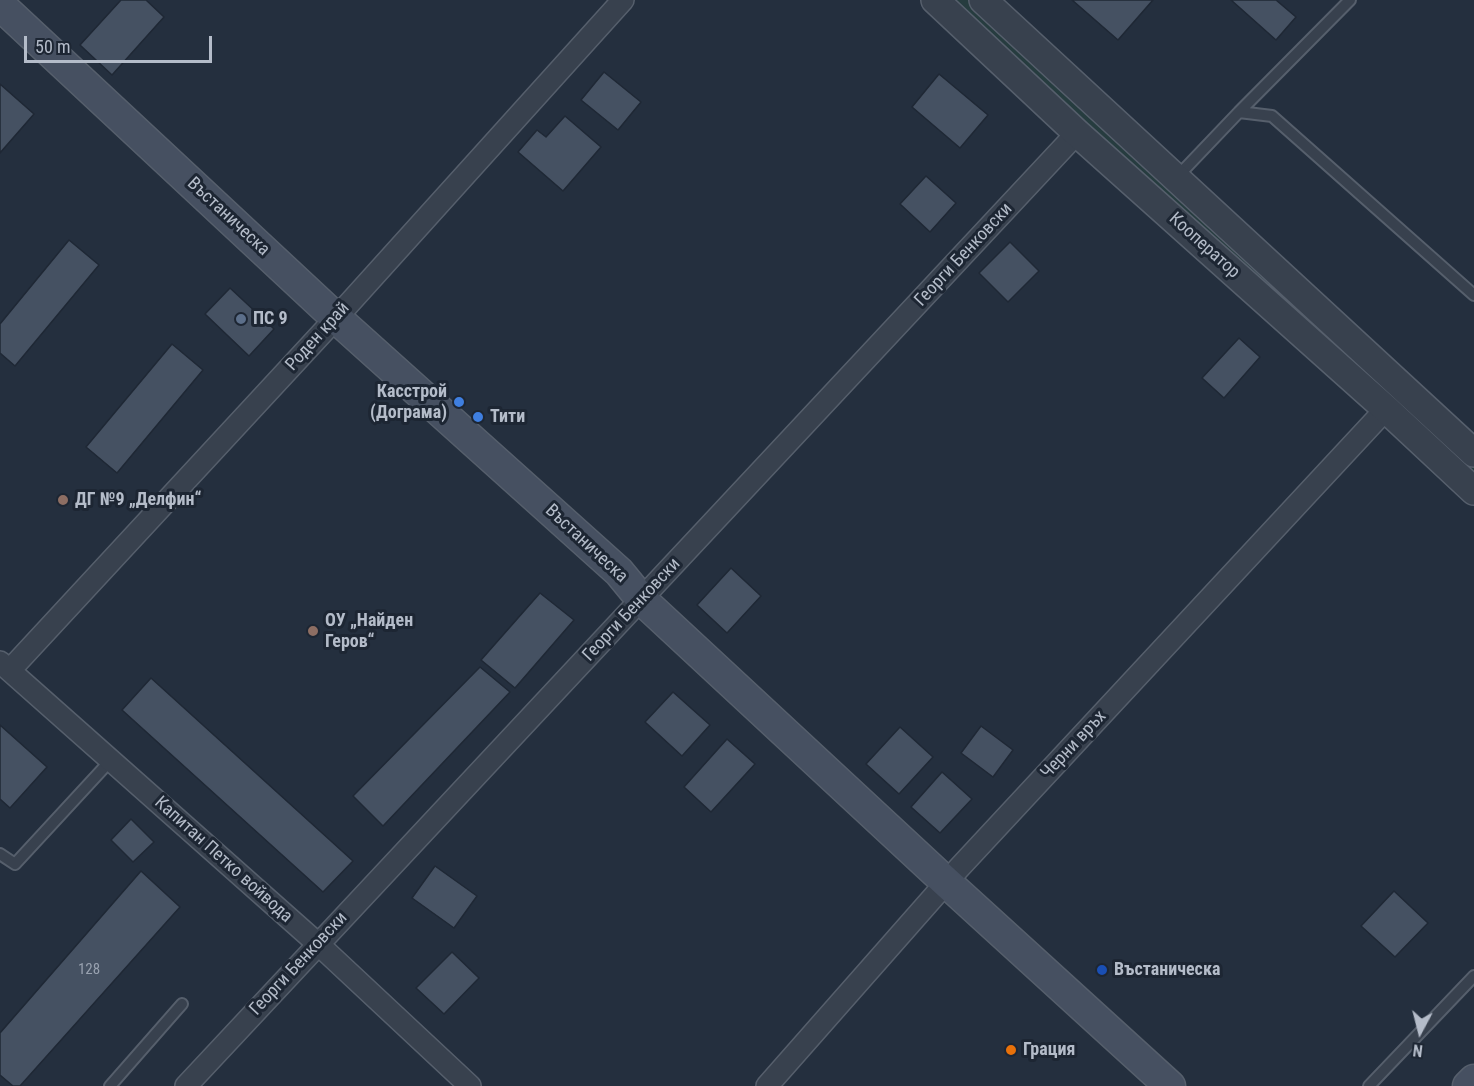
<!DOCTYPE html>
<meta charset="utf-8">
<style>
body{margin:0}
#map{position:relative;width:1474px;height:1086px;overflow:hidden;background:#242f3e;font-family:"Roboto Condensed",sans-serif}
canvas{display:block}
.north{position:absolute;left:1390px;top:1002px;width:60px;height:60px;-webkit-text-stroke:4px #1d2633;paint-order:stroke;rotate:187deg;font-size:16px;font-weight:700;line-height:24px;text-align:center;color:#b4bcc9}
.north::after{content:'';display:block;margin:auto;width:21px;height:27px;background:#b4bcc9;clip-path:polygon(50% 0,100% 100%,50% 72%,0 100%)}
.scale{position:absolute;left:24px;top:36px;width:188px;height:27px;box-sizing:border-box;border:3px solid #b4bcc9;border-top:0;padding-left:8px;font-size:18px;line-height:21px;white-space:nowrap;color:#b4bcc9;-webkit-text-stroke:4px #1d2633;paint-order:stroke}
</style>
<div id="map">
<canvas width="1474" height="1086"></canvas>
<div class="north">N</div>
<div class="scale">50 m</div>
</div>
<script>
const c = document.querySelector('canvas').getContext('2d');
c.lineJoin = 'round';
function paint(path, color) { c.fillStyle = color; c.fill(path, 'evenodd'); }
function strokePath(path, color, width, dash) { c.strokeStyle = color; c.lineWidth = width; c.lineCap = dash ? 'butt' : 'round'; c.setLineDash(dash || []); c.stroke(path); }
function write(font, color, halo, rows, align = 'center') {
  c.font = font + ' "Roboto Condensed",sans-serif'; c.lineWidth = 6; c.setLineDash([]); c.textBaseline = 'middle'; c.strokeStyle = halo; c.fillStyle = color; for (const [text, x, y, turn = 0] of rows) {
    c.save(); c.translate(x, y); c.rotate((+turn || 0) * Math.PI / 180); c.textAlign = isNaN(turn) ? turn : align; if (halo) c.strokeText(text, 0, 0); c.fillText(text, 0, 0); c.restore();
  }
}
paint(new Path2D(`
 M 953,0 L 968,0 L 1474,468 L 1474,480 L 1256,277 Z`), '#263c3f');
const building = new Path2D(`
 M 121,0 L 146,0 L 164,17 L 112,75 L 80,45 Z
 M 1072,0 L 1153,0 L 1118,40 Z
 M 1231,0 L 1276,0 L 1296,17 L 1276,40 Z
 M 604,72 L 641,102 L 618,130 L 581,100 Z
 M 939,74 L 988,115 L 960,148 L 912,107 Z
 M 0,84 L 34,114 L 0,153 Z
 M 565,116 L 601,147 L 563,191 L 518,152 L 537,130 L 546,137 Z
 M 926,176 L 956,203 L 930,232 L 900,204 Z
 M 69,240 L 99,265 L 15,366 L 0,353 L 0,324 Z
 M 1010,242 L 1039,271 L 1008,302 L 979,273 Z
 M 230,288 L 274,329 L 249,356 L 205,314 Z
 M 1239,338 L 1260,357 L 1224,398 L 1202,378 Z
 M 172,344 L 203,370 L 117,473 L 86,447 Z
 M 731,568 L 761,596 L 727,633 L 697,605 Z
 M 540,593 L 574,620 L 515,688 L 481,660 Z
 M 480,667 L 510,692 L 383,826 L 353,796 Z
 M 151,678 L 353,861 L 323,892 L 122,710 Z
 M 673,692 L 710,725 L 682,756 L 645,722 Z
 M 0,725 L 47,767 L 10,808 L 0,799 Z
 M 981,726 L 1013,750 L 993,777 L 961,753 Z
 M 900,727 L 933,757 L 899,794 L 866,764 Z
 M 727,739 L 755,764 L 711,812 L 684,787 Z
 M 942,772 L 972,799 L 940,833 L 911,807 Z
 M 131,819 L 154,842 L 133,862 L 111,840 Z
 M 435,866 L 477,896 L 454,928 L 412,898 Z
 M 141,871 L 180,907 L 20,1086 L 13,1086 L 0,1075 L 0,1033 Z
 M 1394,891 L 1428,923 L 1395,957 L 1361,926 Z
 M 452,952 L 479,978 L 444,1014 L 416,988 Z`);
paint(building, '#455162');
strokePath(building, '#1f2835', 1.5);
const service = new Path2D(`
 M 1239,112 L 1350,0
 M 1177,177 L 1239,112 L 1272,116 L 1474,295
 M 0,854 L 15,864 L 111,760
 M 110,1086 L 182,1004
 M 1369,1086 L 1474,976`);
const minor = new Path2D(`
 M 0,662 L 318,944 L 470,1086
 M 10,670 L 336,318 L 623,0
 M 186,1086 L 1077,133
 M 767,1086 L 959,868 L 1386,409`);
const tertiary = new Path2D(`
 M 935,0 L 1077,133 L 1386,409 L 1474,491
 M 983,0 L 1474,453`);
const secondary = new Path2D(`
 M 0,5 L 336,318 L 619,572 L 642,600 L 946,882 L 1170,1086
 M 1468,1086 L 1474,1080`);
strokePath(service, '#565f6c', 14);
strokePath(minor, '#565f6c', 24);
strokePath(tertiary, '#565f6c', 30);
strokePath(secondary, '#565f6c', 33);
strokePath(service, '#38414e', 10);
strokePath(minor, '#38414e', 21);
strokePath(tertiary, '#38414e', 27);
strokePath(secondary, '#465061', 30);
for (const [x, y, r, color] of [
 [241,319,6,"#5c6f8a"],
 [459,402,6,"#3f7fe0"],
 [478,417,6,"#3f7fe0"],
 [63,500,6,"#8d6e63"],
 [313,631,6,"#8d6e63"],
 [1102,970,6,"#1a4fb4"],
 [1011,1050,6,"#e8710a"]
]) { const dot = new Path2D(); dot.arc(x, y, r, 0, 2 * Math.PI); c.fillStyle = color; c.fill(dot); strokePath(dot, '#1d2633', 2); }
write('15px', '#98a1af', null, [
 ["128",89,970]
]);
write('18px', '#b4bcc9', '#1d2633', [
 ["Въстаническа",228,217,43],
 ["Кооператор",1204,246,42],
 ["Георги Бенковски",964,255,-47],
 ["Роден край",318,337,-48],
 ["Въстаническа",586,544,43],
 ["Георги Бенковски",632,610,-47],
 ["Черни връх",1074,745,-47],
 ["Капитан Петко войвода",223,860,42],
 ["Георги Бенковски",299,964,-47]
]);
write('bold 18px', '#b4bcc9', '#1d2633', [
 ["ПС 9",253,319],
 ["Касстрой",447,392,"right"],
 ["(Дограма)",447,413,"right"],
 ["Тити",490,417],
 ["ДГ №9 „Делфин“",75,500],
 ["ОУ „Найден",325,621],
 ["Геров“",325,642],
 ["Въстаническа",1114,970],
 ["Грация",1023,1050]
], 'left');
</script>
